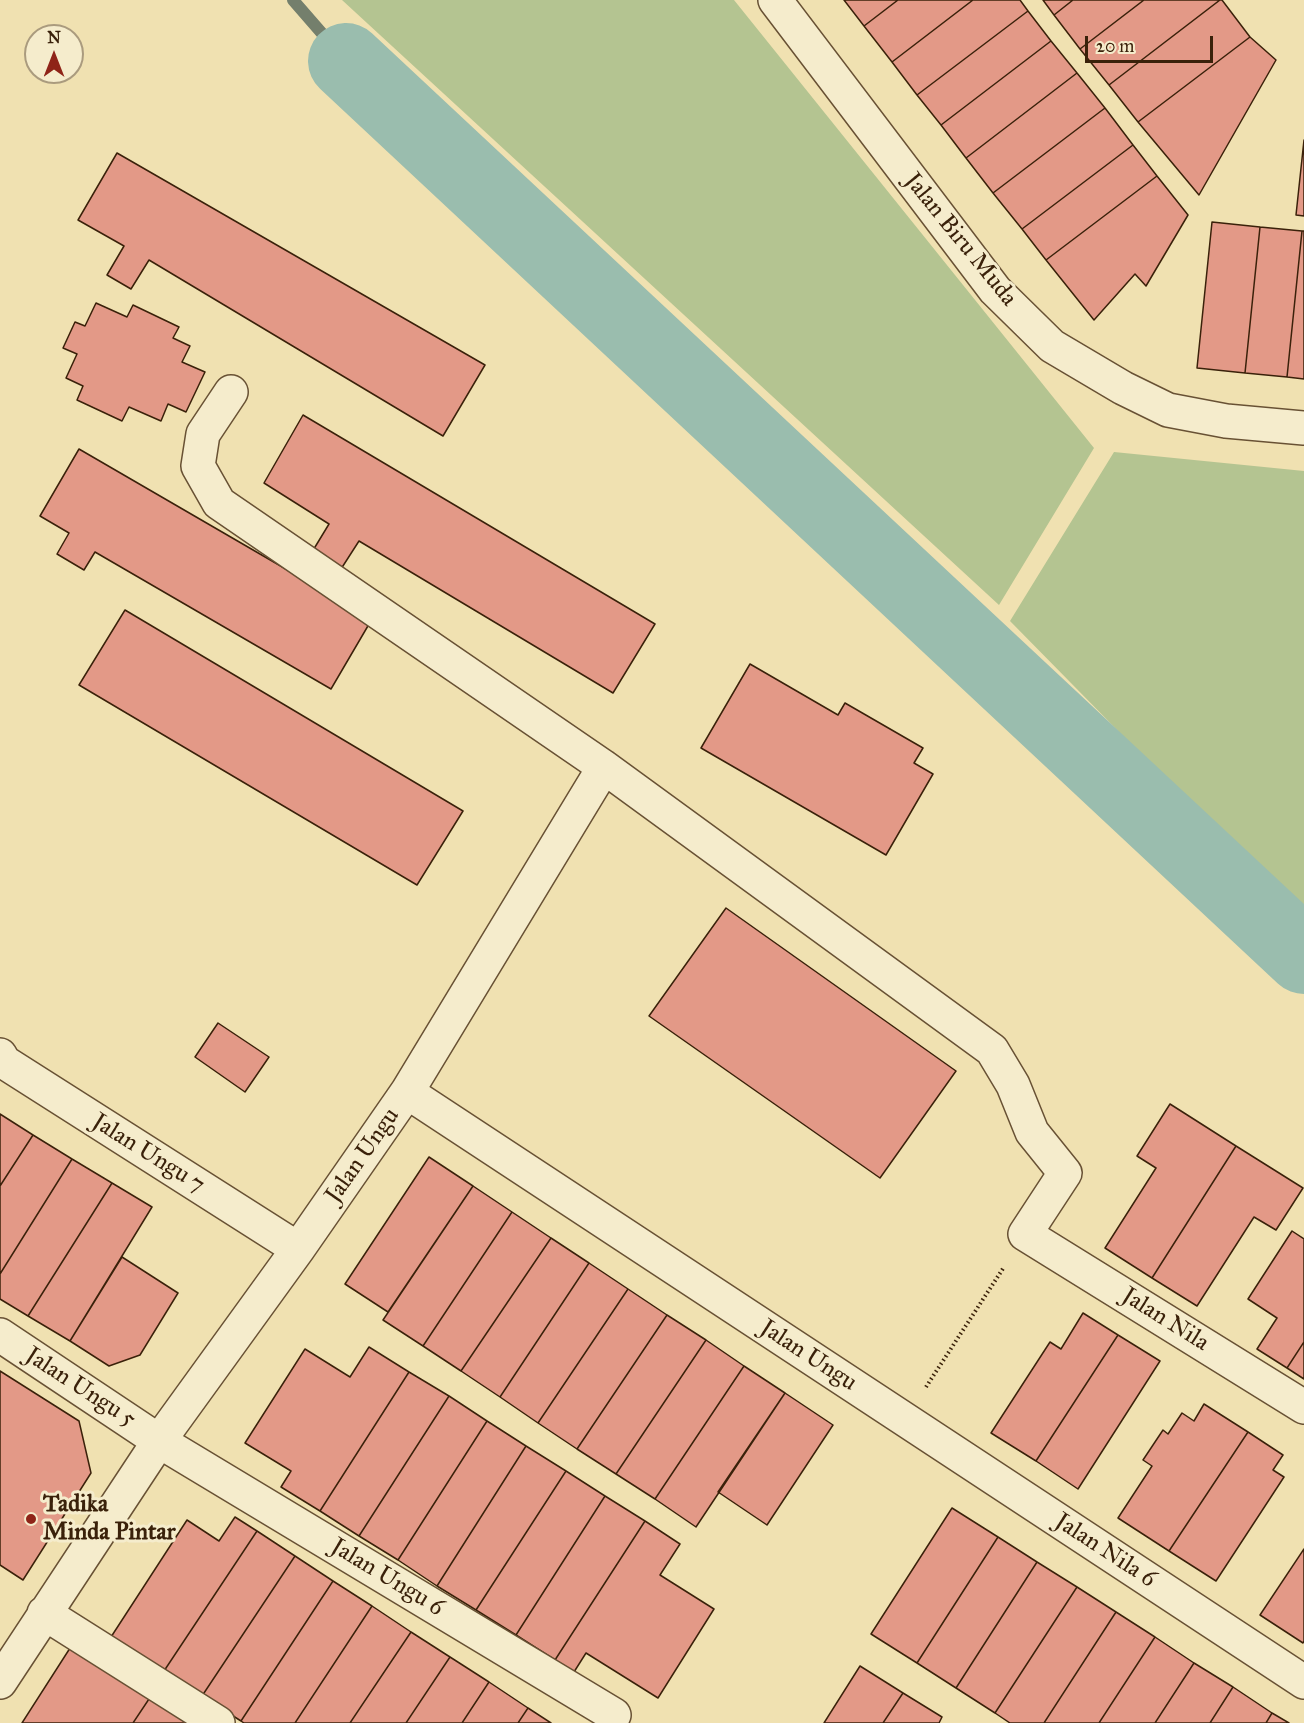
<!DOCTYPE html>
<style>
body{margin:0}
#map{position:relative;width:1304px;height:1723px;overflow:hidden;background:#f0e1b1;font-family:"IM FELL Great Primer",serif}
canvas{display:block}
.north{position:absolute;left:24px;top:24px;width:60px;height:60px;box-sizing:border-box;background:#f5eccc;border:2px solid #aa9b7e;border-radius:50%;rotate:0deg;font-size:16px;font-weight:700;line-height:24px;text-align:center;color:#3a210a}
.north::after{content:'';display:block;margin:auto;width:21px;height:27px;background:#8f2418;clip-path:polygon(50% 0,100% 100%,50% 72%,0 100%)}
.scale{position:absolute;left:1085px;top:36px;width:128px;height:27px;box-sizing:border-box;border:3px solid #3a210a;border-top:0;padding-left:8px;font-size:18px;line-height:21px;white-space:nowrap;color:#3a210a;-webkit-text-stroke:4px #f5eccc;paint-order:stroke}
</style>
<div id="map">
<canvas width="1304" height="1723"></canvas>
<div class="north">N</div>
<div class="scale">20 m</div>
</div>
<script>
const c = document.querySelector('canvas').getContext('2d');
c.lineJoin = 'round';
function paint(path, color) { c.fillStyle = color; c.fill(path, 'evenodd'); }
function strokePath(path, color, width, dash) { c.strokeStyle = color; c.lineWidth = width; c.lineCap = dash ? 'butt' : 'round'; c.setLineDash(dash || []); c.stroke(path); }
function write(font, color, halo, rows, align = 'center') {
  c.font = font + ' "IM FELL Great Primer",serif'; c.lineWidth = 6; c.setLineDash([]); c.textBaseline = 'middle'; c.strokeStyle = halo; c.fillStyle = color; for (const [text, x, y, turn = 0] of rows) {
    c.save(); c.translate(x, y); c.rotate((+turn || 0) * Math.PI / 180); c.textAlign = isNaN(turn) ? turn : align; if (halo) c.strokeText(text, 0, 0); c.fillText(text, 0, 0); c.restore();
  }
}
paint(new Path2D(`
 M 342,0 L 734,0 L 1094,448 L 999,605 Z
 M 1114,452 L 1304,471 L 1304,920 L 1010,621 Z`), '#b4c491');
strokePath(new Path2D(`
 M 293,0 L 346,61`), '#747f6c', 12);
strokePath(new Path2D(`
 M 346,61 L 1304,956`), '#9abdae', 76);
const building = new Path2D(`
 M 844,0 L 898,0 L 864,26 Z
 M 898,0 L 973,0 L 892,62 L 864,26 Z
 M 973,0 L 1020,0 L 1028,11 L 917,95 L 892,62 Z
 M 1043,0 L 1073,0 L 1054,15 Z
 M 1073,0 L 1144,0 L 1080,49 L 1054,15 Z
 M 1144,0 L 1220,0 L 1109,85 L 1080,49 Z
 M 1220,0 L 1222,0 L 1250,37 L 1138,122 L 1109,85 Z
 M 1028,11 L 1051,41 L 941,125 L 917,95 Z
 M 1250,37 L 1276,60 L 1199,195 L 1138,122 Z
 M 1051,41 L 1077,73 L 966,158 L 941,125 Z
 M 1077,73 L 1105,108 L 993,193 L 966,158 Z
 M 1105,108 L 1133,145 L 1022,229 L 993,193 Z
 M 1304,140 L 1304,216 L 1296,215 Z
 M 1133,145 L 1157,176 L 1046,260 L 1022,229 Z
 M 117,153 L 485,365 L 443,436 L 149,260 L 131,289 L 107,275 L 124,246 L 78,220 Z
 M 1157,176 L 1188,215 L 1146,286 L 1135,274 L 1094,320 L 1046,260 Z
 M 1212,222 L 1260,227 L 1245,373 L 1197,368 Z
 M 1260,227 L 1302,231 L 1287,377 L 1245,373 Z
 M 1302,231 L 1304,231 L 1304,379 L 1287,377 Z
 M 96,303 L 127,317 L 133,305 L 179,327 L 173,338 L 190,346 L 182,362 L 205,372 L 186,412 L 168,404 L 161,421 L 129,407 L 122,421 L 77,400 L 83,386 L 66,378 L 77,354 L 63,348 L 75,322 L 85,326 Z
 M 303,415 L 655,624 L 613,693 L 359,541 L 341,569 L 312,552 L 329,524 L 264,483 Z
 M 79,449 L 372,619 L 331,689 L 95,552 L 84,570 L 57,554 L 69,533 L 40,516 Z
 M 125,610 L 463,811 L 417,885 L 79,685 Z
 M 750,664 L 838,715 L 845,703 L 923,748 L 914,763 L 933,774 L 886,855 L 701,748 Z
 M 726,908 L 956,1071 L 880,1178 L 649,1016 Z
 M 218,1023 L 269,1057 L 245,1092 L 195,1057 Z
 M 1170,1104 L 1236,1146 L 1152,1278 L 1105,1248 L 1156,1168 L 1137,1156 Z
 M 0,1114 L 33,1135 L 0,1186 Z
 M 33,1135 L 72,1159 L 0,1274 L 0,1186 Z
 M 1236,1146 L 1303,1188 L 1276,1230 L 1254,1217 L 1197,1306 L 1152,1278 Z
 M 429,1157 L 473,1186 L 388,1312 L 345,1284 Z
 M 72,1159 L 112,1183 L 28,1316 L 0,1299 L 0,1274 Z
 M 112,1183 L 152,1207 L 70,1341 L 28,1316 Z
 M 473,1186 L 512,1212 L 423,1346 L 383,1320 Z
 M 512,1212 L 551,1238 L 461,1371 L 423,1346 Z
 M 1292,1231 L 1304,1239 L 1304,1342 L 1287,1368 L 1257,1349 L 1277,1318 L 1248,1299 Z
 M 551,1238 L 589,1263 L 500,1397 L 461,1371 Z
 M 122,1257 L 178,1293 L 140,1355 L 109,1366 L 70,1341 Z
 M 589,1263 L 628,1289 L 538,1423 L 500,1397 Z
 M 628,1289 L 667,1315 L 577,1449 L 538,1423 Z
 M 1083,1313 L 1118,1335 L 1036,1461 L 991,1433 L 1050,1342 L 1061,1349 Z
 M 667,1315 L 706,1340 L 616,1474 L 577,1449 Z
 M 1118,1335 L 1160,1361 L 1078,1489 L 1036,1461 Z
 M 706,1340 L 744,1366 L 655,1499 L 616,1474 Z
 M 1304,1342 L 1304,1379 L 1287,1368 Z
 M 369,1347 L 409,1372 L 320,1511 L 281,1487 L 291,1471 L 245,1443 L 305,1349 L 350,1377 Z
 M 744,1366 L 785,1393 L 696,1527 L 655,1499 Z
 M 0,1371 L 79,1421 L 91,1473 L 23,1580 L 0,1565 Z
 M 409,1372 L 449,1396 L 359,1536 L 320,1511 Z
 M 785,1393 L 833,1425 L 767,1525 L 718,1492 Z
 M 449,1396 L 487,1421 L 398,1560 L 359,1536 Z
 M 1204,1404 L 1248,1432 L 1169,1551 L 1118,1518 L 1152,1466 L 1143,1460 L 1163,1430 L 1168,1434 L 1182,1413 L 1194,1421 Z
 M 487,1421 L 526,1446 L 437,1586 L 398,1560 Z
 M 1248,1432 L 1283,1455 L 1273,1470 L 1284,1477 L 1216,1581 L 1169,1551 Z
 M 526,1446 L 566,1471 L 476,1610 L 437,1586 Z
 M 566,1471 L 605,1496 L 516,1635 L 476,1610 Z
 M 605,1496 L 645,1521 L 555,1660 L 516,1635 Z
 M 952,1508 L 998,1537 L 917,1663 L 871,1634 Z
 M 235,1517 L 257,1531 L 164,1671 L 111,1637 L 187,1520 L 219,1541 Z
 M 645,1521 L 680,1544 L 660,1575 L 714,1609 L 658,1698 L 586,1653 L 574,1672 L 555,1660 Z
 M 257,1531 L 295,1556 L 202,1696 L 164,1671 Z
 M 998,1537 L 1037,1562 L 956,1688 L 917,1663 Z
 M 1304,1549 L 1304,1641 L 1303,1643 L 1260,1615 Z
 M 295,1556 L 333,1581 L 241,1721 L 202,1696 Z
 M 1037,1562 L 1077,1587 L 995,1713 L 956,1688 Z
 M 333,1581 L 372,1606 L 295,1723 L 244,1723 L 241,1721 Z
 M 1077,1587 L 1116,1612 L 1044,1723 L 1010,1723 L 995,1713 Z
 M 372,1606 L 411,1632 L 350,1723 L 295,1723 Z
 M 1116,1612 L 1155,1637 L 1099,1723 L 1044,1723 Z
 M 411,1632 L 450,1657 L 406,1723 L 350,1723 Z
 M 1155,1637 L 1194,1663 L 1155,1723 L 1099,1723 Z
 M 72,1645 L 151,1696 L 133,1723 L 22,1723 Z
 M 450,1657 L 489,1682 L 462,1723 L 406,1723 Z
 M 1194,1663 L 1233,1687 L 1210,1723 L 1155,1723 Z
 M 860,1666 L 903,1693 L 883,1723 L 824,1723 Z
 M 489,1682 L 528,1708 L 518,1723 L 462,1723 Z
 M 1233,1687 L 1272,1713 L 1266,1723 L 1210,1723 Z
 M 903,1693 L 942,1717 L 939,1723 L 883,1723 Z
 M 151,1696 L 188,1723 L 133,1723 Z
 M 528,1708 L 551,1723 L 518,1723 Z
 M 1272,1713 L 1289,1723 L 1266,1723 Z`);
paint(building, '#e39987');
strokePath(building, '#3a210a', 1.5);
const minor = new Path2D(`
 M 775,0 L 995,290 L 1052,346 L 1123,388 L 1168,410 L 1226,421 L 1304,428
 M 231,392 L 203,434 L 198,466 L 219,503 L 604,767
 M 0,1055 L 4,1062 L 298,1249
 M 407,1092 L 1304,1682
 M 0,1335 L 159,1441 L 614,1715
 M 44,1613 L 218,1723
 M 0,1682 L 159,1441 L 298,1249 L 407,1092 L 604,767 L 992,1050 L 1013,1085 L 1032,1132 L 1065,1173 L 1025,1234 L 1304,1407`);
strokePath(minor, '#685134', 36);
strokePath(new Path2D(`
 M 926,1387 L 1004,1267`), '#3a210a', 4, [1.5, 3]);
strokePath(minor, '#f5eccc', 33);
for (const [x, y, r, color] of [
 [31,1519,6,"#8f2418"]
]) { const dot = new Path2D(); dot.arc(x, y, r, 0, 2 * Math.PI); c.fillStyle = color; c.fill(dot); strokePath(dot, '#f5eccc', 2); }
write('24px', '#3a210a', '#f5eccc', [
 ["Jalan Biru Muda",960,240,51],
 ["Jalan Ungu 7",148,1154,32],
 ["Jalan Ungu",363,1156,-55],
 ["Jalan Nila",1165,1320,32],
 ["Jalan Ungu",808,1356,33],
 ["Jalan Ungu 5",80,1388,33],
 ["Jalan Nila 6",1105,1551,33],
 ["Jalan Ungu 6",387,1578,31]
]);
write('bold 24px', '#3a210a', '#f5eccc', [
 ["Tadika",43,1505],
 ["Minda Pintar",43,1533]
], 'left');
</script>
